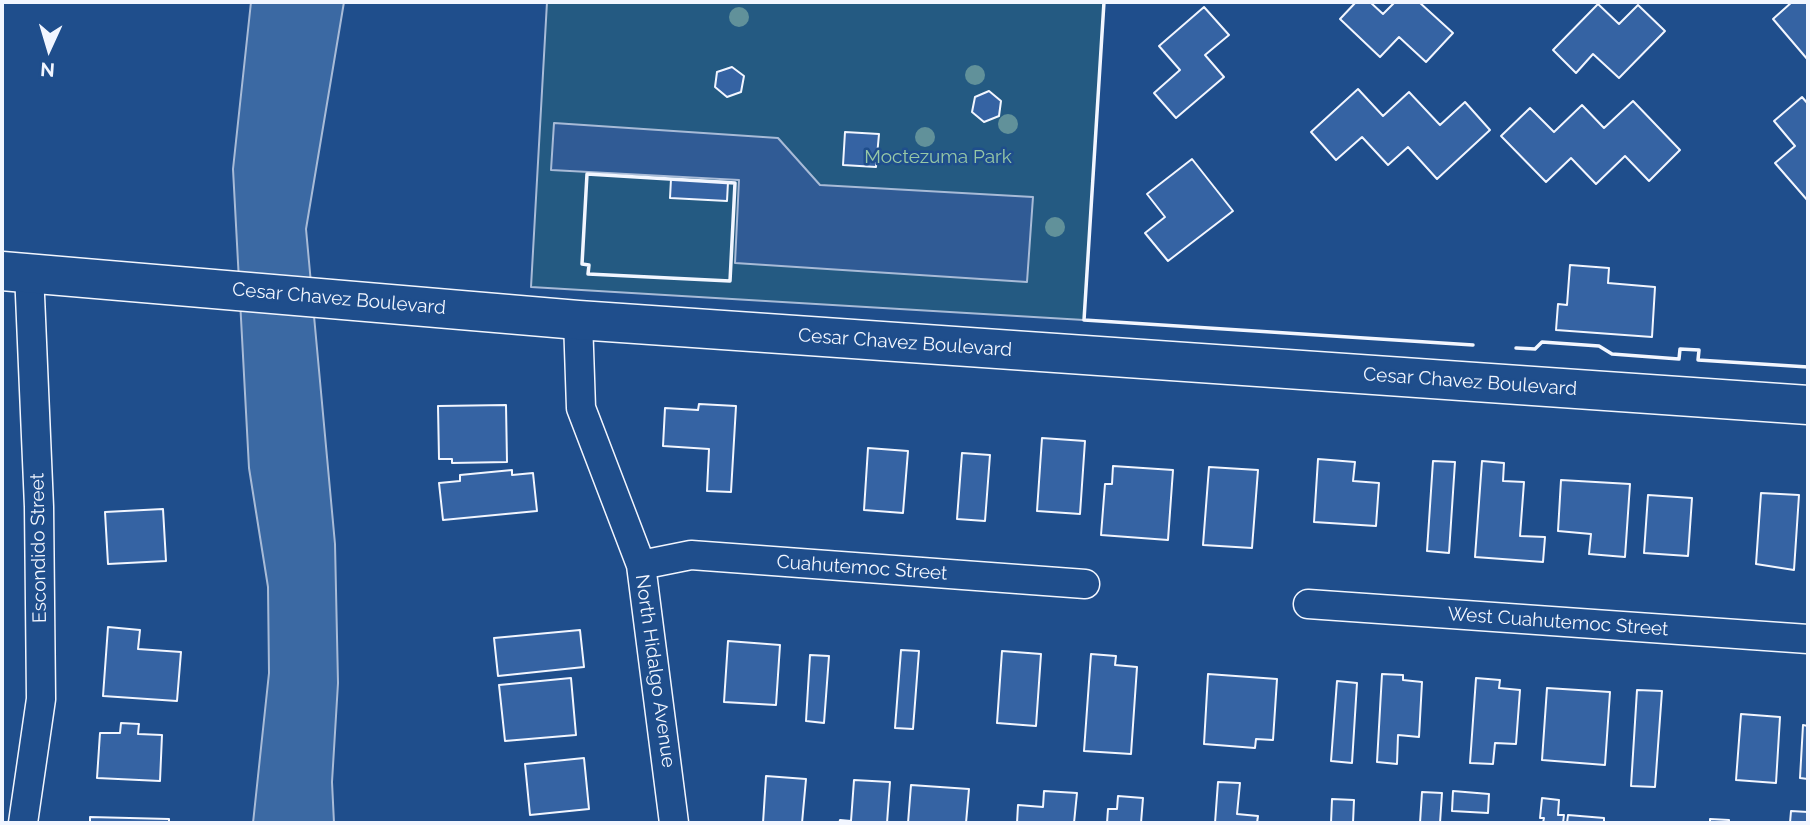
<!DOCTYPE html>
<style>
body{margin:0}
#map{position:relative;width:1810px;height:825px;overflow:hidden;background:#1f4e8c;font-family:Raleway,sans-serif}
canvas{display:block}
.frame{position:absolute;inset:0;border:4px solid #f2f6ff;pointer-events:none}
.north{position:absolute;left:14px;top:14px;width:70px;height:70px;-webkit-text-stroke:5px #1f4e8c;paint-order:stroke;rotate:184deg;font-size:19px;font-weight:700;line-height:28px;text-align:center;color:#f2f6ff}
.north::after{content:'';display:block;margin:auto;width:24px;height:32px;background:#f2f6ff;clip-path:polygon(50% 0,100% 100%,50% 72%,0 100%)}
</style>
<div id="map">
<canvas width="1810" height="825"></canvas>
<div class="frame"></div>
<div class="north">N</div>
</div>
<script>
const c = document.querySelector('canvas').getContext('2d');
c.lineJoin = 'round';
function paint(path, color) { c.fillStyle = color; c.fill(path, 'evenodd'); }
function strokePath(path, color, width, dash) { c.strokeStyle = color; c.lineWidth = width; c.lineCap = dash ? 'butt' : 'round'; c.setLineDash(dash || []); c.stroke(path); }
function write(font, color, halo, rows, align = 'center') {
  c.font = font + ' Raleway,sans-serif'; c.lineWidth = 5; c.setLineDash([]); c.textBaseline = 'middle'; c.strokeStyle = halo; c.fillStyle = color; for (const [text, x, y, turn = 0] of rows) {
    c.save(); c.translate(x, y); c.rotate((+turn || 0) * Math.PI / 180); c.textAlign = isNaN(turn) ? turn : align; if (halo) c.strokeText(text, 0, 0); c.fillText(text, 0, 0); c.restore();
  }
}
const green = new Path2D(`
 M 547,2 L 1104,2 L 1084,320 L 531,287 Z`);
paint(green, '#245a82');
strokePath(green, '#a8bbd7', 2);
const parking = new Path2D(`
 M 554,123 L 778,138 L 820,185 L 1033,197 L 1027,282 L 735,263 L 739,180 L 551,170 Z`);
paint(parking, '#305b95');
strokePath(parking, '#a8bbd7', 2);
const water = new Path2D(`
 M 251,2 L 344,2 L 306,229 L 335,544 L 338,683 L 332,782 L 334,823 L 253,823 L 269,673 L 268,587 L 249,468 L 233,169 Z`);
paint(water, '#3b69a3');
strokePath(water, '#a8bbd7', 2);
const building = new Path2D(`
 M 1356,2 L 1370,2 L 1383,14 L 1395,2 L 1419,2 L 1453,33 L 1426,62 L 1399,37 L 1380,57 L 1340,19 Z
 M 1792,2 L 1808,2 L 1808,60 L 1773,19 Z
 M 1598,4 L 1619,24 L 1638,5 L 1665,31 L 1619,78 L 1593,54 L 1576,73 L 1553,50 Z
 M 1204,7 L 1229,35 L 1205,55 L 1224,77 L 1176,118 L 1154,93 L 1180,70 L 1159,46 Z
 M 732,67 L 744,76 L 741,92 L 727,97 L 715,87 L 717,72 Z
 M 1358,89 L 1383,116 L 1409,92 L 1440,125 L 1465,102 L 1490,130 L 1437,179 L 1408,147 L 1388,165 L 1362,137 L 1336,160 L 1311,132 Z
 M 989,91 L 1001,101 L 999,116 L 984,122 L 972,112 L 975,97 Z
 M 1802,97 L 1808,104 L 1808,201 L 1775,163 L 1795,146 L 1774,121 Z
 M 1633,101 L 1680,150 L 1649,181 L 1625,156 L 1596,184 L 1571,158 L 1546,182 L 1501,136 L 1530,108 L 1554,132 L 1582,105 L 1604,128 Z
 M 845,132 L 879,134 L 876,167 L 843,165 Z
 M 1192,159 L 1233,211 L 1168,261 L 1145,233 L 1165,217 L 1147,194 Z
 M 671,179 L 728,182 L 727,201 L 670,198 Z
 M 1570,265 L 1609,268 L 1608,283 L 1655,287 L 1652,337 L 1556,330 L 1558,304 L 1567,305 Z
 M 699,404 L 736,406 L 731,492 L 707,491 L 709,449 L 663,446 L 665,408 L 698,410 Z
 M 506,405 L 507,462 L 452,463 L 452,459 L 439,459 L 438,406 Z
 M 1042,438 L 1085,441 L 1080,514 L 1037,511 Z
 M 868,448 L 908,451 L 903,513 L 864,510 Z
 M 962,453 L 990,455 L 985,521 L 957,519 Z
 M 1318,459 L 1355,462 L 1353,481 L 1379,483 L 1376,526 L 1314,522 Z
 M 1433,461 L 1455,462 L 1449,553 L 1427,551 Z
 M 1482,461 L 1504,463 L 1503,481 L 1524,482 L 1520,536 L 1545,537 L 1543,562 L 1475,557 Z
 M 1113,466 L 1173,470 L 1168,540 L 1101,535 L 1105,484 L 1112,484 Z
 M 1209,467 L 1258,470 L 1252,548 L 1203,545 Z
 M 512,470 L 512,475 L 533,473 L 537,511 L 443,520 L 439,483 L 460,481 L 460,475 Z
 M 1561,480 L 1630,484 L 1625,557 L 1589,554 L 1591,534 L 1558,531 Z
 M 1761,493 L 1799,495 L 1794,570 L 1756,564 Z
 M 1648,495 L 1692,498 L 1688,556 L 1644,553 Z
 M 163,509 L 166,561 L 108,564 L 105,512 Z
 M 108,627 L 140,630 L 138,649 L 181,652 L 177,701 L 103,696 Z
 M 580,630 L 584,667 L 498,676 L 494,638 Z
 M 728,641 L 780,645 L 776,705 L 724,702 Z
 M 901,650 L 919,651 L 913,729 L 895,728 Z
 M 1002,651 L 1041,654 L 1036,726 L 997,723 Z
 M 1091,654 L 1116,656 L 1115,665 L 1137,667 L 1131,754 L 1084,751 Z
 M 810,655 L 829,656 L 824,723 L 806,721 Z
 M 1208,674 L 1277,679 L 1273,740 L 1256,739 L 1255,748 L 1204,744 Z
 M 1382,674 L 1403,675 L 1403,680 L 1422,682 L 1419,737 L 1398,735 L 1397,764 L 1377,762 Z
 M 571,678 L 576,735 L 505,741 L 499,685 Z
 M 1476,678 L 1500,680 L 1499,688 L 1520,690 L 1516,744 L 1495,743 L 1493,764 L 1470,763 Z
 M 1337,681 L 1357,683 L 1352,763 L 1331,761 Z
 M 1547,688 L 1610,692 L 1605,765 L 1542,760 Z
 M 1637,690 L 1662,691 L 1655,787 L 1631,786 Z
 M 1741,714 L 1780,717 L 1776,783 L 1736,780 Z
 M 121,723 L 139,724 L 138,734 L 162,735 L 160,781 L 97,778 L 100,733 L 120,733 Z
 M 1803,725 L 1808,726 L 1808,779 L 1800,778 Z
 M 584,758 L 589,809 L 530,815 L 525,764 Z
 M 766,776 L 806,779 L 802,823 L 763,823 Z
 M 854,780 L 890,782 L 887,823 L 839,823 L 840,820 L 851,821 Z
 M 1218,782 L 1240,783 L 1237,814 L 1258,816 L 1257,823 L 1215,823 Z
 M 911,785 L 969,789 L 966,823 L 908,823 Z
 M 1044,791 L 1077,793 L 1074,823 L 1017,823 L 1018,805 L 1043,807 Z
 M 1453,791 L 1489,794 L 1488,813 L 1452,811 Z
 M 1422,792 L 1442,793 L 1440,823 L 1420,823 Z
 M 1118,796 L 1143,798 L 1141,823 L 1107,823 L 1108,809 L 1117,809 Z
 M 1542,798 L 1559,800 L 1558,815 L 1564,815 L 1563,823 L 1543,823 L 1544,818 L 1540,818 Z
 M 1332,799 L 1354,800 L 1353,823 L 1331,823 Z
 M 1791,811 L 1808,812 L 1808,823 L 1790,823 Z
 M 1568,815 L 1604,818 L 1604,823 L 1567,823 Z
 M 90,817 L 169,819 L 169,823 L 90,823 Z
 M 1710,819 L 1729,820 L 1729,823 L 1710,823 Z`);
paint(building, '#3563a3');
strokePath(building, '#f2f6ff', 2);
const street = new Path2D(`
 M 578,320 L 581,408 L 641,565 L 674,823
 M 641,565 L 691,555 L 1085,584
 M 1308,604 L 1808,639
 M 23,823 L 41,699 L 39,507 L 29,272`);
const secondary = new Path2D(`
 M 2,271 L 578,320 L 1808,405`);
strokePath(street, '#f2f6ff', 31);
strokePath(secondary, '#f2f6ff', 41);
strokePath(street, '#1f4e8c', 28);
strokePath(secondary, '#1f4e8c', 38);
strokePath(new Path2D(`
 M 1104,2 L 1084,320 L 1473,345
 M 587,174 L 735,183 L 730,281 L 588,274 L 589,265 L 582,264 Z
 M 1516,348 L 1535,349 L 1542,342 L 1599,346 L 1612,354 L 1679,359 L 1680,349 L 1699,350 L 1698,360 L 1808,367`), '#f2f6ff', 3.5);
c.fillStyle = '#61919a';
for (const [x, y] of [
 [739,17],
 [975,75],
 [1008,124],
 [925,137],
 [1055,227]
]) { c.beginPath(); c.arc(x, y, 10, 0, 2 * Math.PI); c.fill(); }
write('19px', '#97c8a6', '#1f4e8c', [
 ["Moctezuma Park",938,157]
]);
write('19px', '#f2f6ff', '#1f4e8c', [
 ["Cesar Chavez Boulevard",339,299,5],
 ["Cesar Chavez Boulevard",905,343,4],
 ["Cesar Chavez Boulevard",1470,382,4],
 ["Escondido Street",39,548,-91],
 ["Cuahutemoc Street",862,568,4],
 ["West Cuahutemoc Street",1558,622,4],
 ["North Hidalgo Avenue",655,671,82]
]);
</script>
